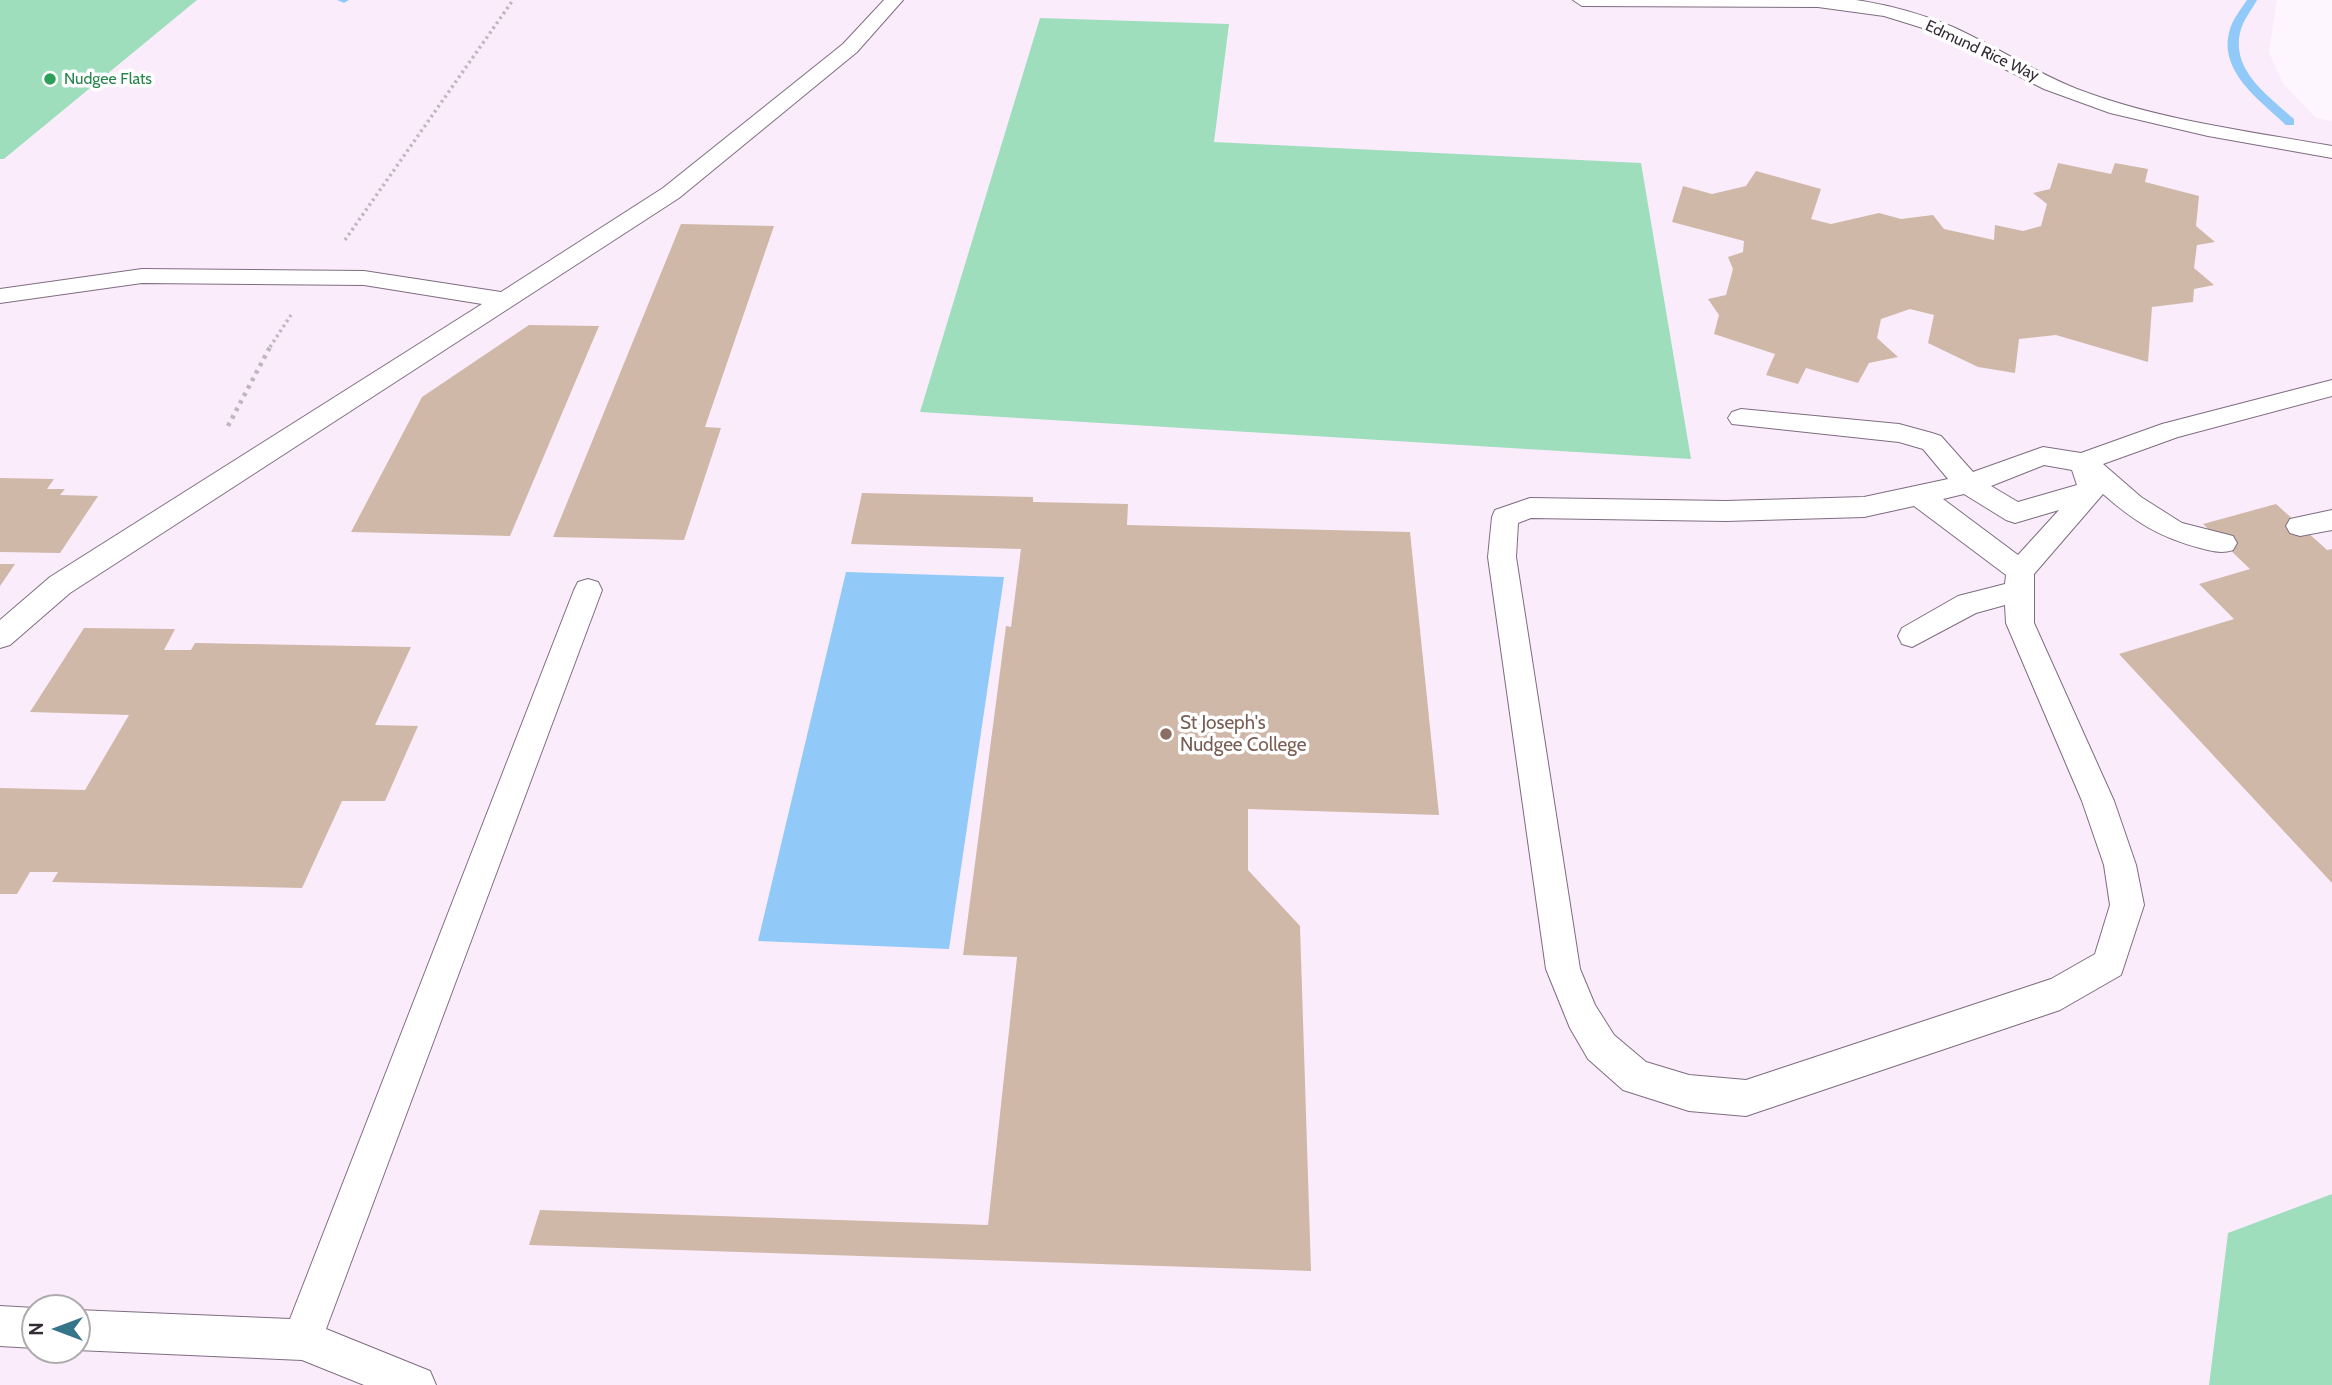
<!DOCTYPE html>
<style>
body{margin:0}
#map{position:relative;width:2332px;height:1385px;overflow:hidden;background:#fef6fe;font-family:Cabin,sans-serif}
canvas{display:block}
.north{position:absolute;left:21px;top:1294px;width:70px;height:70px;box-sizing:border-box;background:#fff;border:2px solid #aeabae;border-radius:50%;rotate:270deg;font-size:19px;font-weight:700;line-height:28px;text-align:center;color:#342c34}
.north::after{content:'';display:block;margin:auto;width:24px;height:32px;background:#347588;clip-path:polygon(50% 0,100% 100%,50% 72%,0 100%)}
</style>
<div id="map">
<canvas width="2332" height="1385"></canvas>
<div class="north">N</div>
</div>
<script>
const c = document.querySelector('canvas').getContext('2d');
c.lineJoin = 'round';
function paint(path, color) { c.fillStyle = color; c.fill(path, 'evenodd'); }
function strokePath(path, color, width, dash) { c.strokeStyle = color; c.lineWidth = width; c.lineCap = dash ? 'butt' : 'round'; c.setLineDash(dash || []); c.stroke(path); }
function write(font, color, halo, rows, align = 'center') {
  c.font = font + ' Cabin,sans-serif'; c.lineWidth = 7; c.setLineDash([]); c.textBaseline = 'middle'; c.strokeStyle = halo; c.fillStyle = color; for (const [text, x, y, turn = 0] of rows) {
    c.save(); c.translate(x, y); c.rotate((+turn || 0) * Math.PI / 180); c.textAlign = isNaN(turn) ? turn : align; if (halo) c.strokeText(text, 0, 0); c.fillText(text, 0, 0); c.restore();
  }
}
paint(new Path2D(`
 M 197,0 L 2277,0 L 2269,52 L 2284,85 L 2316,118 L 2332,121 L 2332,1385 L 0,1385 L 0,159 L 5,159 ZM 35,1308 L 77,1308 L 77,1350 L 35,1350 Z`), '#fbecfc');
paint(new Path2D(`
 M 0,0 L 197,0 L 4,159 L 0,159 Z
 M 1040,18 L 1229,24 L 1214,142 L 1641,163 L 1691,459 L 920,412 Z
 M 2332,1194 L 2332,1385 L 2209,1385 L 2228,1233 Z`), '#9edebd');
paint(new Path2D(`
 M 846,572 L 1004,577 L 949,949 L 758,941 Z`), '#91caf8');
paint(new Path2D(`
 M 337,0 L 349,0 L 344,3 Z
 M 2247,0 L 2257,0 C 2252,9 2244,19 2241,29 C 2229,70 2269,96 2294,119 L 2294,125 L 2286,125 C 2260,100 2217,71 2230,29 C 2233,19 2241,9 2247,0 Z`), '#91caf8');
paint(new Path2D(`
 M 2058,163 L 2111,174 L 2115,163 L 2148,169 L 2145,182 L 2199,196 L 2196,226 L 2215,242 L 2197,245 L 2194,268 L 2214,285 L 2194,289 L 2193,302 L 2152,307 L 2148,362 L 2056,335 L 2019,339 L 2015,373 L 1978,367 L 1928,343 L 1934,315 L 1910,309 L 1881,319 L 1877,338 L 1898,357 L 1869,363 L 1858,383 L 1806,368 L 1798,384 L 1766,375 L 1775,354 L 1714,334 L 1719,315 L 1708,299 L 1726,295 L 1733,269 L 1728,257 L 1743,252 L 1744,241 L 1672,222 L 1683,186 L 1712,194 L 1746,186 L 1756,171 L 1821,189 L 1811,219 L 1831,224 L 1879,213 L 1901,219 L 1933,215 L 1944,229 L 1994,240 L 1995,225 L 2023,231 L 2041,226 L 2047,204 L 2033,193 L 2050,189 Z
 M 681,224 L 774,226 L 705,427 L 721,428 L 684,540 L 553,537 Z
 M 529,325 L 599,326 L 510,536 L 351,532 L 422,397 Z
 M 0,478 L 54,479 L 47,489 L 65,489 L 60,495 L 98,496 L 60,553 L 0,552 Z
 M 862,493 L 1033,497 L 1033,502 L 1128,504 L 1127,525 L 1410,532 L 1439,815 L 1248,809 L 1248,870 L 1300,926 L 1311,1271 L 529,1245 L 540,1210 L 988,1225 L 1017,957 L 963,955 L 1006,626 L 1011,627 L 1021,549 L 851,544 Z
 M 2276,504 L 2327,550 L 2332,549 L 2332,883 L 2119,654 L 2234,619 L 2199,584 L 2250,569 L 2203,524 Z
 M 0,564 L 15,564 L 0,586 Z
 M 84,628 L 175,629 L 164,650 L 191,650 L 195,643 L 411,647 L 375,725 L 418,726 L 385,801 L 342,801 L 302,888 L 52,882 L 58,872 L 30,872 L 17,894 L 0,894 L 0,788 L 85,790 L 129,715 L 30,712 Z`), '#cfb8a8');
const service = new Path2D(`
 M 884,0 L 903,0 L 857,52 L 679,198 L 70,593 L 10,645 L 0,648 L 0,620 L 50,577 L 482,304 L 364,285 L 142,283 L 0,303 L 0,289 L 142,269 L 364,271 L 501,292 L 663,188 L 843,44 Z
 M 1573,0 L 1856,0 C 1889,5 1922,14 1953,27 C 1995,46 2034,72 2077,89 C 2158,120 2247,131 2332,146 L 2332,158 L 2208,136 L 2110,113 L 2044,89 L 1926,29 L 1884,16 L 1818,7 L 1582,6 Z
 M 2332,380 L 2332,396 L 2178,437 L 2103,464 L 2141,497 L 2182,523 L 2233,536 L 2237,543 L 2233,550 C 2221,554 2212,551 2200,548 C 2159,537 2135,522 2103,494 L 2034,574 L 2034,623 L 2114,801 L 2136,865 L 2144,905 L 2121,975 L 2060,1010 L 1746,1116 L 1689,1111 L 1623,1090 L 1588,1059 L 1570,1028 L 1546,969 L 1488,557 L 1492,517 L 1495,510 L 1530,498 L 1726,501 L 1864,497 L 1948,479 L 1923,449 L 1899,442 L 1732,424 L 1728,418 L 1732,412 L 1741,409 L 1899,424 L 1932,433 L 1941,436 L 1973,472 L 2043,447 L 2081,453 L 2162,424 ZM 2044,465 L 2072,470 L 2077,485 L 2018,502 L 1991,486 ZM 1964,494 L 2006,520 L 2015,523 L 2059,510 L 2018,555 L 1943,499 ZM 1914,506 L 2006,575 L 2005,584 L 1958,596 L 1902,628 L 1898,636 L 1902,644 L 1912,647 L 1976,613 L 2005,605 L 2006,623 L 2082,801 L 2104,865 L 2110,905 L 2095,954 L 2051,979 L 1746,1080 L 1689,1075 L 1646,1062 L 1614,1035 L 1595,1005 L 1580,969 L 1516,557 L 1518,523 L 1531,518 L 1726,521 L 1864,517 Z
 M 2332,510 L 2332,530 L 2300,536 L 2290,533 L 2286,526 L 2290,519 Z
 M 588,579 L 598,582 L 602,590 L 326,1329 L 430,1371 L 436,1385 L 364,1385 L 302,1360 L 77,1350 L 77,1310 L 290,1319 L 574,590 L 578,582 Z
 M 0,1306 L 35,1308 L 35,1348 L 0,1346 Z`);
strokePath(service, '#7e6d80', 2);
strokePath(new Path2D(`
 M 345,240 L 513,0
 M 270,347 L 291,315`), '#bfb7bf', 3.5, [2.5, 3.5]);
strokePath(new Path2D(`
 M 228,426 L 271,345`), '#bfb7bf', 4.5, [3.5, 5]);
paint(service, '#fff');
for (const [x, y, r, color] of [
 [50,79,7,"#2e9e5b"],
 [1166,734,7,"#8d6e63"]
]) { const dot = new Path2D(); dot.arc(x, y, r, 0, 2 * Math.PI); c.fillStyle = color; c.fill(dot); strokePath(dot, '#fff', 2.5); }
write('16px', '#342c34', '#fff', [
 ["Edmund Rice Way",1982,51,25]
]);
write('16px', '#27864d', '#fff', [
 ["Nudgee Flats",64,79]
], 'left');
write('19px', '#785e54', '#fff', [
 ["St Joseph's",1180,723],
 ["Nudgee College",1180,745]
], 'left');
</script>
